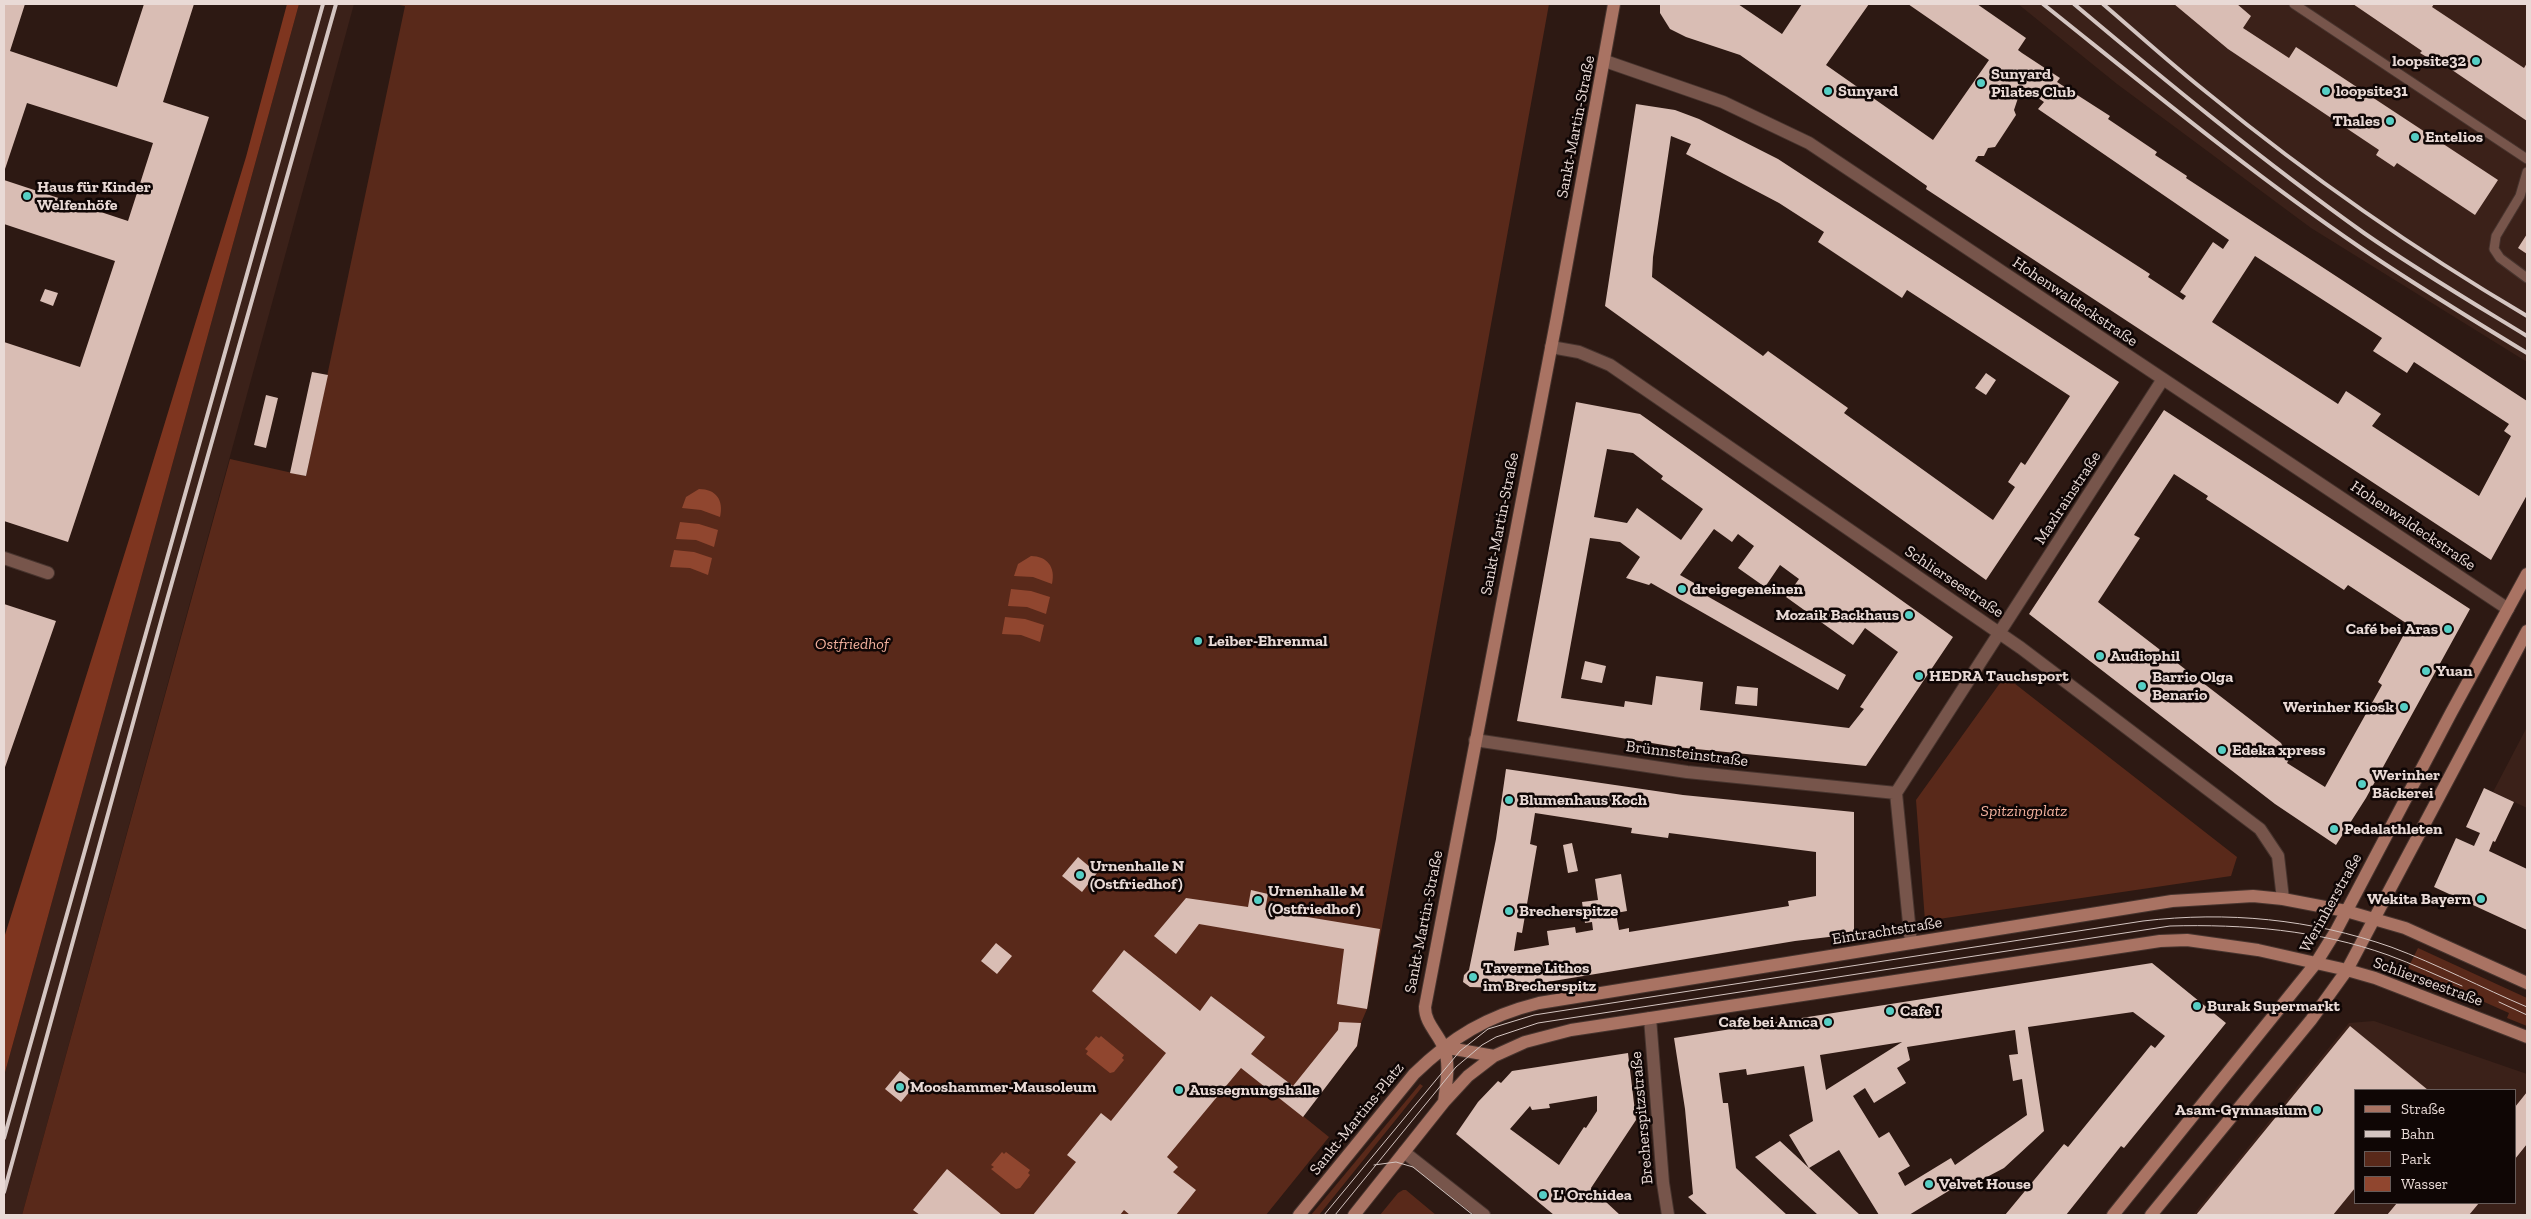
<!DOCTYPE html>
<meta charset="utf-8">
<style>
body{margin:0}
#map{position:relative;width:2531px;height:1219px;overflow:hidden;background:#2d1913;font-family:"Zilla Slab",serif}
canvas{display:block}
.frame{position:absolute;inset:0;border:5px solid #e9dad6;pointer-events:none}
.legend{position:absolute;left:2354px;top:1089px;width:162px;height:115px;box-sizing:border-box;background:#0f0605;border:1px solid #665b59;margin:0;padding:6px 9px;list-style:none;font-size:15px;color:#e9dad6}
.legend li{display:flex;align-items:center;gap:10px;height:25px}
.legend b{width:25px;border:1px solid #665b59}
</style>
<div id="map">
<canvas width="2531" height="1219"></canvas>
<div class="frame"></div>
<ul class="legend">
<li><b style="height:6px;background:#a97363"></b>Straße</li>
<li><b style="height:6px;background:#d4c5c1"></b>Bahn</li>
<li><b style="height:14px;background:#59291a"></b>Park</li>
<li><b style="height:14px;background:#90462f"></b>Wasser</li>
</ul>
</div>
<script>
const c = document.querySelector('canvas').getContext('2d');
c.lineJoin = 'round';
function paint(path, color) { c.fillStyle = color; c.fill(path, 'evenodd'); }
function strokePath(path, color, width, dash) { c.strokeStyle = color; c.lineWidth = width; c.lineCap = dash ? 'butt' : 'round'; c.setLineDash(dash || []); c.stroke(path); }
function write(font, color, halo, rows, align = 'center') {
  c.font = font + ' "Zilla Slab",serif'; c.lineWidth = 5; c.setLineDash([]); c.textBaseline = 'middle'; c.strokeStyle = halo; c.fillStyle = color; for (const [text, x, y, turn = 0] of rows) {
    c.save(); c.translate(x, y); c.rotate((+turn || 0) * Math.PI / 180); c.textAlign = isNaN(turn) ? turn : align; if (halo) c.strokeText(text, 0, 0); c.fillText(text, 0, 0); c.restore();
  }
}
paint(new Path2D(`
 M 299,4 L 354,4 L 22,1215 L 4,1215 L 4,1076 Z
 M 2018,4 L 2527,4 L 2527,362 L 2311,228 L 2117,84 Z
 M 2527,727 L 2527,808 L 2493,792 Z
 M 2374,1021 L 2527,1074 L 2527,1215 L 2193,1215 L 2349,1023 ZM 2355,1090 L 2515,1090 L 2515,1203 L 2355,1203 Z`), '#3b2119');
paint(new Path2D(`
 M 394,4 L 1549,4 L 1367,1009 L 1361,1023 L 1357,1046 L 1303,1116 L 1329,1137 L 1266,1215 L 22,1215 L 230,459 L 306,476 L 405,6 Z
 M 2005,676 L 2237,857 L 2231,876 L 1925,921 L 1916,800 Z
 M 2418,948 L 2527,998 L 2527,1026 L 2507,1018 L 2509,1013 L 2408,968 Z
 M 1420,1084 L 1423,1086 L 1319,1215 L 1311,1215 Z
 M 1403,1190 L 1406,1190 L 1436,1215 L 1380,1215 L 1398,1193 Z`), '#59291a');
paint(new Path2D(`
 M 287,4 L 299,4 L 4,1076 L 4,938 L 137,514 L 246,157 Z`), '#7e351f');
paint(new Path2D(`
 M 699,489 C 716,489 724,500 720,517 L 701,510 L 682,508 L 686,497 Z
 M 680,522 L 699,524 L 718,530 L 714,547 L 696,540 L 676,539 Z
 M 674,550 L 694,552 L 712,558 L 708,575 L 690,568 L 670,567 Z
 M 1031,556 C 1047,556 1056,567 1052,584 L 1033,577 L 1014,576 L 1018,564 Z
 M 1011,589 L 1031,591 L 1050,597 L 1046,614 L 1027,607 L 1008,606 Z
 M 1005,617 L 1025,619 L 1044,625 L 1040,642 L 1021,635 L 1002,634 Z
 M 1096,1036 L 1099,1038 L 1101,1036 L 1124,1055 L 1122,1058 L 1124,1060 L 1114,1072 L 1110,1073 L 1086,1054 L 1088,1051 L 1085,1049 Z
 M 1002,1152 L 1004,1154 L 1006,1152 L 1030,1170 L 1028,1173 L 1030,1175 L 1020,1188 L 1016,1189 L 991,1169 L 994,1167 L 991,1165 Z`), '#90462f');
paint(new Path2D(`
 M 4,4 L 25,4 L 10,51 L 117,87 L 144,4 L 194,4 L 163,102 L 209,117 L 68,542 L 4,521 L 4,342 L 80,367 L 115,261 L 4,224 L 4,180 L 128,221 L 153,143 L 27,103 L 4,172 Z
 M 1660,4 L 1738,4 L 1782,34 L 1802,4 L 1869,4 L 1826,65 L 1933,140 L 1989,60 L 1908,4 L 1977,4 L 2026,38 L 2018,50 L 2022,53 L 2060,78 L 2057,82 L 2110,116 L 2108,119 L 2157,152 L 2155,155 L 2187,176 L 2186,178 L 2527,401 L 2527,495 L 2491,560 L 1926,189 L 1927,186 L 1740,55 L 1686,37 L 1670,29 L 1660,13 ZM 2025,89 L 2044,102 L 2038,109 L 2229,240 L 2223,249 L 2213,242 L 2180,292 L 2186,296 L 2183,300 L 2148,277 L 2150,274 L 1975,161 L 1978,156 L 1984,156 L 1988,148 L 1995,147 L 2016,115 L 2014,110 L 2018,98 ZM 2255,256 L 2382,338 L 2373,351 L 2407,373 L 2414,362 L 2509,424 L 2504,431 L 2511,436 L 2479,496 L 2372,426 L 2381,414 L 2346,391 L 2338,404 L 2212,322 Z
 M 2174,4 L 2237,4 L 2251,16 L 2243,28 L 2289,58 L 2296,47 L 2498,180 L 2475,215 L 2397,163 L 2394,167 L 2376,155 L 2379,150 L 2228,49 Z
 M 2353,4 L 2434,4 L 2432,7 L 2524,68 L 2527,63 L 2527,121 L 2433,57 L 2431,60 L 2425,56 L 2420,53 L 2422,51 Z
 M 1636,104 L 1675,110 L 1699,119 L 1778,159 L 2119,382 L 1986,580 L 1605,306 ZM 1671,136 L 1691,144 L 1686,154 L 1779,203 L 1824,232 L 1818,242 L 1902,298 L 1907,290 L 2070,396 L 2025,465 L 2021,462 L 2008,482 L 2015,487 L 1993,520 L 1844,413 L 1848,408 L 1768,351 L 1763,356 L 1652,277 L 1653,257 Z
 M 2527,234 L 2527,254 L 2518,248 Z
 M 45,289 L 58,293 L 53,306 L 40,301 Z
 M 312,372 L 328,375 L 306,476 L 290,473 Z
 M 1986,373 L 1996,380 L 1986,395 L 1975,388 Z
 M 266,395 L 278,398 L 266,448 L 254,445 Z
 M 1576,402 L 1640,414 L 1953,637 L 1866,766 L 1676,747 L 1517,721 ZM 1607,449 L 1633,453 L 1663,476 L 1661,479 L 1703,509 L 1681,540 L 1637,508 L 1627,523 L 1594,517 ZM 1714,529 L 1732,542 L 1738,534 L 1754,546 L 1738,568 L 1765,587 L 1780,565 L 1799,579 L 1786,597 L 1853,645 L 1865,628 L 1898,652 L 1860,707 L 1864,709 L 1849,728 L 1700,710 L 1703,682 L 1656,676 L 1652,705 L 1625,701 L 1624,707 L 1561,698 L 1590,538 L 1620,542 L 1640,557 L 1626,578 L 1649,585 L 1651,583 L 1838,690 L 1846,675 L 1707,596 L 1710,592 L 1680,575 Z
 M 2164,410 L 2470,609 L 2366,798 L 2336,845 L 2275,804 L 2029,614 ZM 2174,474 L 2208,496 L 2206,499 L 2344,590 L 2348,585 L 2409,625 L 2378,682 L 2382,685 L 2325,787 L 2287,763 L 2289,759 L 2281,743 L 2098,602 L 2140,538 L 2134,535 Z
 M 4,604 L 56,621 L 4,770 Z
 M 1585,661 L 1606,666 L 1602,683 L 1581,679 Z
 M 1737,686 L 1758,688 L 1757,706 L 1735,704 Z
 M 1506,769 L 1683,795 L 1854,812 L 1854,934 L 1795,941 L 1529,985 L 1506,988 L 1470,987 L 1463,982 L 1464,975 L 1469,970 L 1496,839 ZM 1535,813 L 1632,828 L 1631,833 L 1668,838 L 1669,833 L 1816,852 L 1816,896 L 1788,901 L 1789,906 L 1629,932 L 1629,928 L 1619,930 L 1616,913 L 1627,911 L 1621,874 L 1595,879 L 1598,900 L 1582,902 L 1585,923 L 1592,922 L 1593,930 L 1576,933 L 1575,927 L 1547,931 L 1549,945 L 1514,951 L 1517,932 L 1522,933 L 1537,846 L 1530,844 Z
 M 2484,788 L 2514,802 L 2495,842 L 2493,841 L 2489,851 L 2527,869 L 2527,930 L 2434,887 L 2456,838 L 2474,846 L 2480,833 L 2466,827 Z
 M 1572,843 L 1578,871 L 1568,873 L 1563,845 Z
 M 1078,857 L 1097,873 L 1082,892 L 1062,876 Z
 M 1251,890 L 1268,894 L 1265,910 L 1380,929 L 1367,1009 L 1337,1004 L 1344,949 L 1199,924 L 1176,954 L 1154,936 L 1186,898 L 1248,907 Z
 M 996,943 L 1012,956 L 997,974 L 981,961 Z
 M 1124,950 L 1200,1011 L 1211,996 L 1265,1037 L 1251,1054 L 1293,1086 L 1338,1030 L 1339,1022 L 1361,1023 L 1357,1046 L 1303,1117 L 1241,1068 L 1167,1157 L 1178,1167 L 1173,1172 L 1196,1190 L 1176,1215 L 1130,1215 L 1124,1210 L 1120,1215 L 1033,1215 L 1076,1162 L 1067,1155 L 1101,1113 L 1111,1121 L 1166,1053 L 1092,991 Z
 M 2152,963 L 2226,1023 L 2124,1148 L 2121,1146 L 2066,1215 L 2005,1215 L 2064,1144 L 2068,1147 L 2151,1045 L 2155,1048 L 2165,1036 L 2133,1012 L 2028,1027 L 2044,1131 L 2004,1168 L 1968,1187 L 1965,1181 L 1909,1215 L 1879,1215 L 1839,1150 L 1809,1168 L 1789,1135 L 1813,1121 L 1804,1066 L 1747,1075 L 1746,1069 L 1719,1073 L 1723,1103 L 1728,1103 L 1736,1168 L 1787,1215 L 1708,1215 L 1688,1197 L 1693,1194 L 1685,1109 L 1674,1038 ZM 2015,1030 L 2018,1054 L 2009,1055 L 2013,1081 L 2022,1079 L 2027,1115 L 1955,1165 L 1951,1158 L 1905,1186 L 1898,1173 L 1910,1166 L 1889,1132 L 1879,1138 L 1853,1096 L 1865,1088 L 1874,1103 L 1906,1083 L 1897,1068 L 1910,1060 L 1907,1047 ZM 1902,1042 L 1826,1090 L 1820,1055 Z
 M 2350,1026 L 2428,1090 L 2355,1090 L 2355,1188 L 2333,1215 L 2196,1215 Z
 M 1628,1053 L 1636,1120 L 1591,1188 L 1620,1215 L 1554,1215 L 1456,1134 L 1478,1102 L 1498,1081 L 1501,1083 L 1512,1071 ZM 1597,1096 L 1597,1111 L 1586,1128 L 1584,1127 L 1559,1165 L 1510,1129 L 1530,1106 L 1532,1110 L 1550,1108 L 1549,1104 Z
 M 900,1071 L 916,1084 L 901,1102 L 885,1089 Z
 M 2527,1092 L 2527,1144 L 2515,1159 L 2515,1107 Z
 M 1780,1141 L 1809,1168 L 1860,1215 L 1818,1215 L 1755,1157 Z
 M 947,1169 L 1002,1215 L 920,1215 L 913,1210 Z
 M 2397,1203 L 2479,1203 L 2469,1215 L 2387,1215 Z`), '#d9bdb4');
const lane = new Path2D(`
 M 2294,4 L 2527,159
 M 2527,172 L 2520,196 L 2496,236 L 2494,249 L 2500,258 L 2527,278`);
const street = new Path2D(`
 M 1605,61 L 1723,102 L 1809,143 L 2508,609
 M 1551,347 L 1579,352 L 1610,365 L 2021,648 L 2260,829 L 2278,856 L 2283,899
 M 4,558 L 48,573
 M 1475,740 L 1687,772 L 1896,793
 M 1911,943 L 1896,793 L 2163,379
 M 1650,1018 L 1663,1183 L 1668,1215
 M 1404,1152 L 1484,1215`);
const secondary = new Path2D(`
 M 1443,1047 L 1494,1056
 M 1444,1102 C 1446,1084 1451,1063 1443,1046 C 1437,1032 1425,1023 1425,1007 L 1557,317 L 1614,4
 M 1299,1215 L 1414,1074 C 1452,1037 1487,1016 1539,1003 L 2172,901 L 2253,896 L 2283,899 L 2346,911 L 2405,928 L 2527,983
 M 1354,1215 L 1444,1102 L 1468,1076 L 1494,1056 L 1525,1042 L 1571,1030 L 2160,941 L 2187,940 L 2258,950 L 2347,970 L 2375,978 L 2527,1037
 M 2113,1215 L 2316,963 L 2336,931 L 2451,713 L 2527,574
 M 2151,1215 L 2311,1020 L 2347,970 L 2527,631`);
strokePath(lane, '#47342e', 11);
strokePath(street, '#47342e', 14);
strokePath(secondary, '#47342e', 14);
strokePath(lane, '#77554b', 9);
strokePath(street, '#77554b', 12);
strokePath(secondary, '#a97363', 12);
strokePath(new Path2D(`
 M 2499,1002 L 2527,1015
 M 1374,1165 L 1396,1162 L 1413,1167 L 1473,1215
 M 1324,1215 L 1460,1051 L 1488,1029 L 1534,1015 L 2143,921 C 2227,911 2311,919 2391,947 C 2437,964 2482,988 2527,1007
 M 1335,1215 L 1456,1067 L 1482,1045 L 1496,1037 L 1538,1023 L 2170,926 C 2244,924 2318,930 2388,955 C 2413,964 2438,976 2462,986`), '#d4c5c1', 1);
strokePath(new Path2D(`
 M 2043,4 C 2147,87 2251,173 2361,248 C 2415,285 2471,319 2527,353
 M 2074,4 C 2168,83 2263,161 2364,233 C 2417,270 2473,303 2527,336
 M 2103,4 C 2138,34 2173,66 2210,95 C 2309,176 2417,251 2527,316
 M 4,1138 L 323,4
 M 4,1192 L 163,614 L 336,4`), '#d4c5c1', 4);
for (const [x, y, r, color] of [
 [2476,61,5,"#56cec4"],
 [1981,83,5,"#56cec4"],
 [1828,91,5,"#56cec4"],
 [2326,91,5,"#56cec4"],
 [2390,121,5,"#56cec4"],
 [2415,137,5,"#56cec4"],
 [27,196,5,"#56cec4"],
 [1682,589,5,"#56cec4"],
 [1909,615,5,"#56cec4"],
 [2448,629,5,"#56cec4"],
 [1198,641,5,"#56cec4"],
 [2100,656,5,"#56cec4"],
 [2426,671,5,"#56cec4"],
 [1919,676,5,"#56cec4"],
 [2142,686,5,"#56cec4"],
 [2404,707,5,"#56cec4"],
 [2222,750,5,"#56cec4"],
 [2362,784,5,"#56cec4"],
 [1509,800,5,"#56cec4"],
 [2334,829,5,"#56cec4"],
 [1080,875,5,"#56cec4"],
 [2481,899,5,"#56cec4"],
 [1258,900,5,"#56cec4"],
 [1509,911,5,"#56cec4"],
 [1473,977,5,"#56cec4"],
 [2197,1006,5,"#56cec4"],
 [1890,1011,5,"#56cec4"],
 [1828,1022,5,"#56cec4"],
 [900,1087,5,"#56cec4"],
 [1179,1090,5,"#56cec4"],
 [2317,1110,5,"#56cec4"],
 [1929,1184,5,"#56cec4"],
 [1543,1195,5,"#56cec4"]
]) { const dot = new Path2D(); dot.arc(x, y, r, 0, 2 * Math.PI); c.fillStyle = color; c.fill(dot); strokePath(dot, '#0f0605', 2); }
write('bold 16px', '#e9dad6', '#0f0605', [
 ["loopsite32",2466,61,"right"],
 ["Sunyard",1991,74],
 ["Pilates Club",1991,92],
 ["Sunyard",1838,91],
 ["loopsite31",2336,91],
 ["Thales",2380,121,"right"],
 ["Entelios",2425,137],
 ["Haus für Kinder",37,187],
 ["Welfenhöfe",37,205],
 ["dreigegeneinen",1692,589],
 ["Mozaik Backhaus",1899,615,"right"],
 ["Café bei Aras",2438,629,"right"],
 ["Leiber-Ehrenmal",1208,641],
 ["Audiophil",2110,656],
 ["Yuan",2436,671],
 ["HEDRA Tauchsport",1929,676],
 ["Barrio Olga",2152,677],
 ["Benario",2152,695],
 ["Werinher Kiosk",2394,707,"right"],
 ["Edeka xpress",2232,750],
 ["Werinher",2372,775],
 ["Bäckerei",2372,793],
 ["Blumenhaus Koch",1519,800],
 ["Pedalathleten",2344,829],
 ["Urnenhalle N",1090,866],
 ["(Ostfriedhof)",1090,884],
 ["Urnenhalle M",1268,891],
 ["(Ostfriedhof)",1268,909],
 ["Wekita Bayern",2471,899,"right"],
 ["Brecherspitze",1519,911],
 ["Taverne Lithos",1483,968],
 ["im Brecherspitz",1483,986],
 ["Burak Supermarkt",2207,1006],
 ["Cafe I",1900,1011],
 ["Cafe bei Amca",1818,1022,"right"],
 ["Mooshammer-Mausoleum",910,1087],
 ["Aussegnungshalle",1189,1090],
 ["Asam-Gymnasium",2307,1110,"right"],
 ["Velvet House",1939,1184],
 ["L' Orchidea",1553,1195]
], 'left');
write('16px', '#e9dad6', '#0f0605', [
 ["Sankt-Martin-Straße",1576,127,-79],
 ["Hohenwaldeckstraße",2075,302,34],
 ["Maxlrainstraße",2068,498,-57],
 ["Sankt-Martin-Straße",1500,524,-79],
 ["Hohenwaldeckstraße",2413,526,34],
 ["Schlierseestraße",1954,582,34],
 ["Brünnsteinstraße",1687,754,7],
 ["Werinherstraße",2331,903,-61],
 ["Sankt-Martin-Straße",1424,922,-79],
 ["Eintrachtstraße",1887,931,-9],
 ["Schlierseestraße",2428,982,20],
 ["Brecherspitzstraße",1642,1118,-95],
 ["Sankt-Martins-Platz",1357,1119,-51]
]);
write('italic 16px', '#f3b19e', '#0f0605', [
 ["Ostfriedhof",852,644],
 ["Spitzingplatz",2024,811]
]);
</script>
